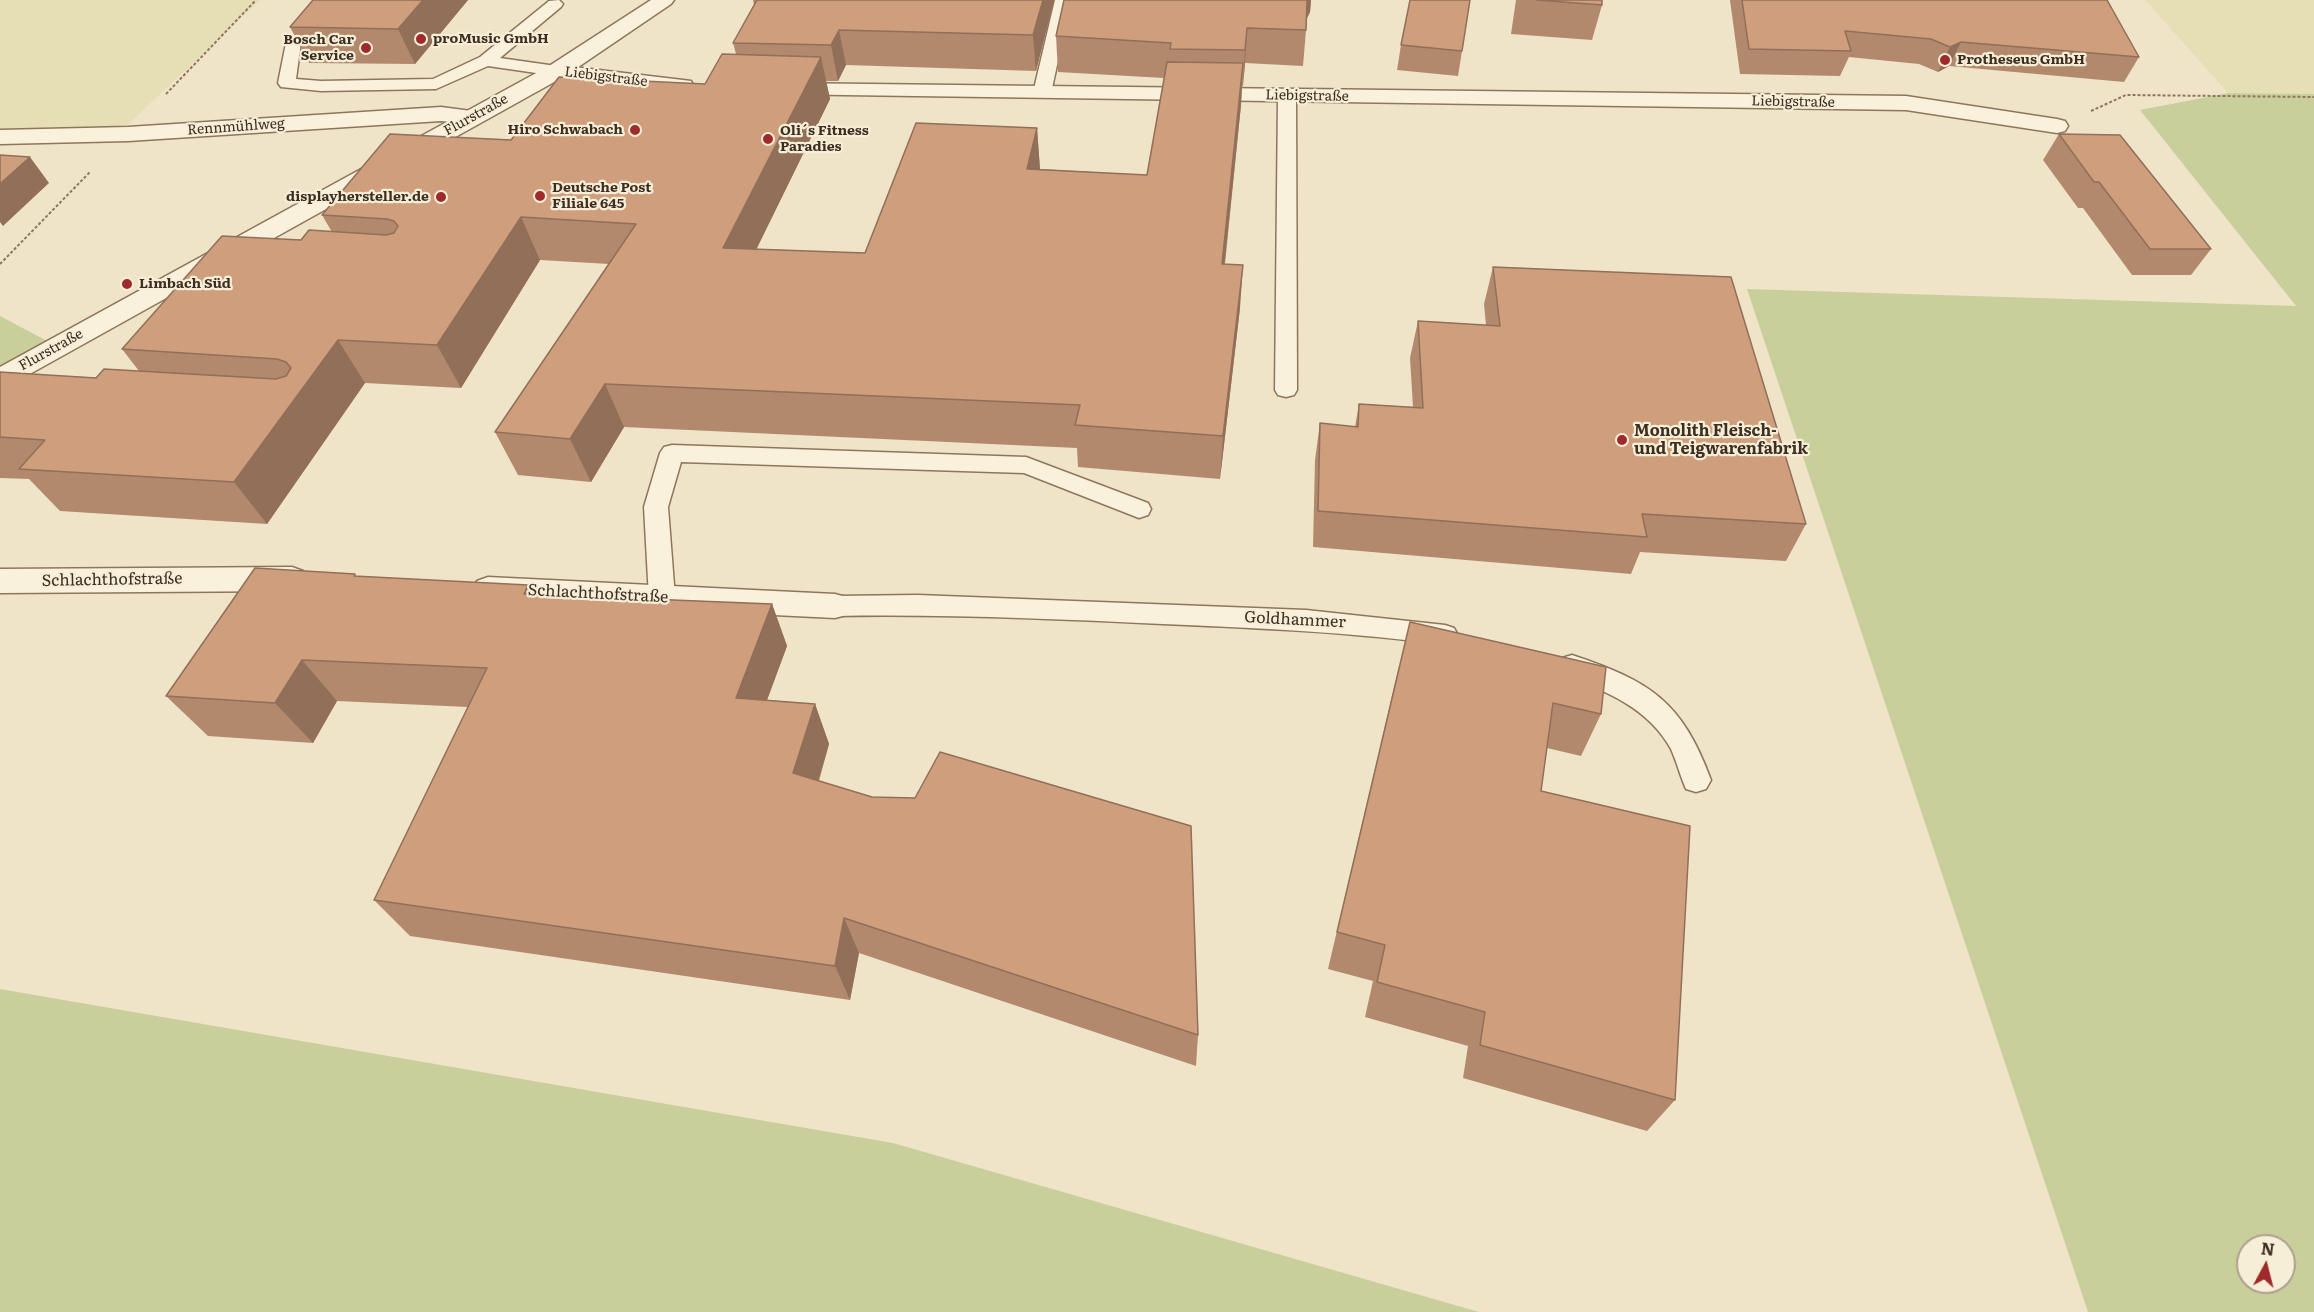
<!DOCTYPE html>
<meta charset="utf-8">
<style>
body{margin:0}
#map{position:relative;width:2314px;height:1312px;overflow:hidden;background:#f0e4c8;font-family:Literata,serif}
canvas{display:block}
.north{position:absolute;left:2236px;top:1234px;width:60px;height:60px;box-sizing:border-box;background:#f7eed8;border:2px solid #ada18e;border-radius:50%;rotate:7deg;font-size:16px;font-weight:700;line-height:24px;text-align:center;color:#3d2e20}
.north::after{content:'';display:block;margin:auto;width:21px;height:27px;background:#9e2a2b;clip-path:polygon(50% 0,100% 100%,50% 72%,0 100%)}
</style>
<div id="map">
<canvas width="2314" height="1312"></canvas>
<div class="north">N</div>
</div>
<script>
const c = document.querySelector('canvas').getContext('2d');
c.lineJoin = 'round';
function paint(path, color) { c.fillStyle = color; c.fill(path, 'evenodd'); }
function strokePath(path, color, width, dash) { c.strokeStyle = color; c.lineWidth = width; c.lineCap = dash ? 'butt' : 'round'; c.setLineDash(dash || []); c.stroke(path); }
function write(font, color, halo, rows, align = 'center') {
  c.font = font + ' Literata,serif'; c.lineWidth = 4.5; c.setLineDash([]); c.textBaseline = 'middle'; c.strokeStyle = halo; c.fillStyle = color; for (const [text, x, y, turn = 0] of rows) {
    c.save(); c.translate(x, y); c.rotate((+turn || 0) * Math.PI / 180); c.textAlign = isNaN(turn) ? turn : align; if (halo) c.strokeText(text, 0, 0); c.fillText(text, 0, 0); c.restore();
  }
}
paint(new Path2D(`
 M 0,0 L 260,0 L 120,132 L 0,135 Z
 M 2145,0 L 2314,0 L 2314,94 L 2228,93 Z`), '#e6deb5');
paint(new Path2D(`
 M 2228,93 L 2314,94 L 2314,1312 L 2088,1312 L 1747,289 L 2296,306 L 2140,110 ZM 2248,1246 L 2284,1246 L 2284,1282 L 2248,1282 Z
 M 0,316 L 49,342 L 0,368 Z
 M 0,989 L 893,1143 L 1479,1312 L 0,1312 Z`), '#c9cf9b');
const service = new Path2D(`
 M 559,0 L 563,4 L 561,7 L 500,58 L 563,67 L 566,71 L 563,75 L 557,76 L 488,66 L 436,89 L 321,91 L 281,87 L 278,83 L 287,38 L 299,38 L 301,42 L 296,79 L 321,81 L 433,79 L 480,57 L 549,1 Z
 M 1055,0 L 1071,0 L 1051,93 L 1048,97 L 1036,97 L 1033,93 Z
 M 1287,91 L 1293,92 L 1296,96 L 1297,390 L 1294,395 L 1286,397 L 1278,395 L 1275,390 L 1278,96 L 1281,92 Z
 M 672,445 L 1026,457 L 1148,503 L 1151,509 L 1148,515 L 1139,518 L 1024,473 L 681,462 L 668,507 L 675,598 L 671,605 L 662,608 L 653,605 L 649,598 L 644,507 L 660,453 L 664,447 Z
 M 918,595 L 1306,610 L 1445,625 L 1454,628 L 1458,635 L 1454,642 L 1445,645 C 1351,632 1258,628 1163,624 C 1054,619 945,614 835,616 L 826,613 L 822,606 L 826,599 L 835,596 Z
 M 1572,655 C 1650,681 1682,701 1711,780 L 1706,789 L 1696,792 L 1686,789 C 1680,776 1677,762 1671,749 C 1648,707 1605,691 1562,674 L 1558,666 L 1562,658 Z`);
const minor = new Path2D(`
 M 557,65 L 683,80 L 691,81 L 694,86 L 691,91 L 683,92 L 549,76 L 546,71 L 549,66 Z
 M 782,83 L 1906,96 L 2057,119 L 2065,121 L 2068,126 L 2065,131 L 2057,133 L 1906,110 L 774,94 L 771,89 L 774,84 Z
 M 441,107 L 479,112 L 482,117 L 479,122 L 471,124 L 441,121 L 128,141 L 0,144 L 0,130 L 128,127 Z
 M 292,567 L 303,571 L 308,579 L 303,587 L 292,591 L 0,593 L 0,569 Z
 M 488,577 L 835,594 L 846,597 L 851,606 L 846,615 L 835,618 L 488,601 L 477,597 L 472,589 L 477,581 Z`);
const tertiary = new Path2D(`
 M 651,0 L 674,0 L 671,4 L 565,76 L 10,385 L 0,388 L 0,367 L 549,66 Z`);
strokePath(service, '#8d765c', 3);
strokePath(minor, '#8d765c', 3);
strokePath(tertiary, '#8d765c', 3);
strokePath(new Path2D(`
 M 166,94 L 256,0
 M 2091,111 L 2126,95 L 2314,97
 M 0,264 L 90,172`), '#8d765c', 2, [3, 2]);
paint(service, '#faf1dc');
paint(minor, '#faf1dc');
paint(tertiary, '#faf1dc');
paint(new Path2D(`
 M 468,0 L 415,64 L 309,63 L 290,27 Z
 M 753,0 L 1054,0 L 1036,71 L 846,65 L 838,81 L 826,81 L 830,99 L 756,249 L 865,253 L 1037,128 L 1040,169 L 1147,175 L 1164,78 L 1058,72 L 1056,36 L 1064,0 L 1311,0 L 1310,12 L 1307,18 L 1303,66 L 1245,63 L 1243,86 L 1242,86 L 1241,105 L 1225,264 L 1240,308 L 1220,479 L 1078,467 L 1077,448 L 624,427 L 591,482 L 518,475 L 495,432 L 609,264 L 540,260 L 461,388 L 365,383 L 267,524 L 60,511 L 29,479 L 0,478 L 0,372 L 96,378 L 139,371 L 122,349 L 301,240 L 332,232 L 322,215 L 511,140 L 705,84 L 736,54 L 733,43 L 754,5 Z
 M 1516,0 L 1602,0 L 1602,5 L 1592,40 L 1511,34 Z
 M 1730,0 L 2107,0 L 2139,57 L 2124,82 L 1949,66 L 1938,72 L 1919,64 L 1849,57 L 1840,76 L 1740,74 Z
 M 1401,45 L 1462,51 L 1458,76 L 1397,70 Z
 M 2059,134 L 2211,249 L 2191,275 L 2132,275 L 2083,208 L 2078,208 L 2043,160 Z
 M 1493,267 L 1806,524 L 1786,561 L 1640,552 L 1631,574 L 1313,547 L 1315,460 L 1320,423 L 1355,427 L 1359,404 L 1413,407 L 1410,358 L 1418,321 L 1486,325 L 1484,304 Z
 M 355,574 L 356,576 L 533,594 L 772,604 L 787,646 L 767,700 L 815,704 L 829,744 L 819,781 L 1198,1035 L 1196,1066 L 859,953 L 850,1000 L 410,936 L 374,900 L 468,707 L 337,701 L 313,743 L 208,736 L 166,696 Z
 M 1399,666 L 1601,714 L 1581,756 L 1547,748 L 1541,791 L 1675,1100 L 1647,1131 L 1463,1078 L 1468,1046 L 1365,1017 L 1373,981 L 1328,969 Z`), '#b2896c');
paint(new Path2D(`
 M 423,0 L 468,0 L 415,64 L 398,29 Z
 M 1043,0 L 1054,0 L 1036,71 L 1033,35 Z
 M 1306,0 L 1311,0 L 1310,12 L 1304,24 Z
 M 1247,28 L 1245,63 L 1243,86 L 1245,50 Z
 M 839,30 L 846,65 L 838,81 L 831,45 Z
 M 1961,42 L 1949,66 L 1938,72 L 1950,47 Z
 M 821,57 L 830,99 L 736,291 L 723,248 Z
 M 1243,63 L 1241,105 L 1220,307 L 1222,264 Z
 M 1037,128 L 1040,170 L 1027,169 Z
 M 30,157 L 49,183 L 3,226 L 0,222 L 0,184 Z
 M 521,217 L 540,260 L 461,388 L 437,345 Z
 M 1243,265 L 1240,308 L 1220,479 L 1223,436 Z
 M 338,340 L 365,383 L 267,524 L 234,482 Z
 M 605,384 L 624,427 L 591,482 L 570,439 Z
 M 528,585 L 552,627 L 524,594 Z
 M 772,604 L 787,646 L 753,738 L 736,698 Z
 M 302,660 L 337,701 L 313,743 L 275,703 Z
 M 815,704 L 829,744 L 809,812 L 793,773 Z
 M 844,918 L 859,953 L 850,1000 L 835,966 Z`), '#916f58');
const building = new Path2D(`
 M 313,0 L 423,0 L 398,29 L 290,27 Z
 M 757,0 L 1043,0 L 1033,35 L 839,30 L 831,45 L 733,43 Z
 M 1064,0 L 1307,0 L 1306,30 L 1247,28 L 1245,50 L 1170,49 L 1171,43 L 1056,36 Z
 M 1410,0 L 1470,0 L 1462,51 L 1401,45 Z
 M 1537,0 L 1602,0 L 1602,5 Z
 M 1742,0 L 2107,0 L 2139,57 L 1961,42 L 1950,47 L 1931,39 L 1845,31 L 1851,51 L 1749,49 Z
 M 722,54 L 821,57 L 723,248 L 865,253 L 916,123 L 1037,128 L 1027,169 L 1147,175 L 1167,62 L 1243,63 L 1222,264 L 1243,265 L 1223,436 L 1075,425 L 1080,405 L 605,384 L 570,439 L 495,432 L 636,224 L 521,217 L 437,345 L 338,340 L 234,482 L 19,469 L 45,440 L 0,437 L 0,372 L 96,378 L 104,369 L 276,379 L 286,376 L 291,368 L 286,362 L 277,359 L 122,349 L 222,236 L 301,240 L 309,230 L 386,235 L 394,233 L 398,226 L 394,221 L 387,219 L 322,215 L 390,134 L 511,140 L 559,77 L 705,84 Z
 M 2059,134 L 2120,135 L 2211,249 L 2150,249 L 2099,182 L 2094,182 Z
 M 0,155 L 30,157 L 0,184 Z
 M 1493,267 L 1731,277 L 1806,524 L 1642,514 L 1647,537 L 1318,511 L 1320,423 L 1358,427 L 1359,404 L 1423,408 L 1418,321 L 1500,326 Z
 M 255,568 L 355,574 L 354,576 L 528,585 L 524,594 L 772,604 L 736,698 L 815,704 L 793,773 L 872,797 L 915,798 L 940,752 L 1191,826 L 1198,1035 L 844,918 L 835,966 L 374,900 L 487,668 L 302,660 L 275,703 L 166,696 Z
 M 1410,622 L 1606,667 L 1601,714 L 1553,703 L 1541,791 L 1690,826 L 1675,1100 L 1480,1045 L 1485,1012 L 1377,982 L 1385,945 L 1337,932 Z`);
paint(building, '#cf9f7d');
strokePath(building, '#916f58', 1.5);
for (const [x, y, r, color] of [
 [421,39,6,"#9e2a2b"],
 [366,48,6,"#9e2a2b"],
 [1945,60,6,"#9e2a2b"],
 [635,130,6,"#9e2a2b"],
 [768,139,6,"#9e2a2b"],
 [540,196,6,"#9e2a2b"],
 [441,197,6,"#9e2a2b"],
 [127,284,6,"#9e2a2b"],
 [1622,440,6,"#9e2a2b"]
]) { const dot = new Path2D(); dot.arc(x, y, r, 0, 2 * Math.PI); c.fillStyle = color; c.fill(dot); strokePath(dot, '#f7eed8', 2); }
write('bold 14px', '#3d2e20', '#f7eed8', [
 ["proMusic GmbH",433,39],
 ["Bosch Car",354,40,"right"],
 ["Service",354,56,"right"],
 ["Protheseus GmbH",1957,60],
 ["Hiro Schwabach",623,130,"right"],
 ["Oli´s Fitness",780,131],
 ["Paradies",780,147],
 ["Deutsche Post",552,188],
 ["Filiale 645",552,204],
 ["displayhersteller.de",429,197,"right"],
 ["Limbach Süd",139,284]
], 'left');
write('14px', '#3d2e20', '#f7eed8', [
 ["Liebigstraße",606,77,7],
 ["Liebigstraße",1307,96,1],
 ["Liebigstraße",1793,102,1],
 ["Flurstraße",476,115,-29],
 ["Rennmühlweg",236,127,-4],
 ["Flurstraße",51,350,-29]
]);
write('bold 16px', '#3d2e20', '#f7eed8', [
 ["Monolith Fleisch-",1634,431],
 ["und Teigwarenfabrik",1634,449]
], 'left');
write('16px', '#3d2e20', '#f7eed8', [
 ["Schlachthofstraße",112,580,-1],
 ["Schlachthofstraße",598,594,3],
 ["Goldhammer",1295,620,3]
]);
</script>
